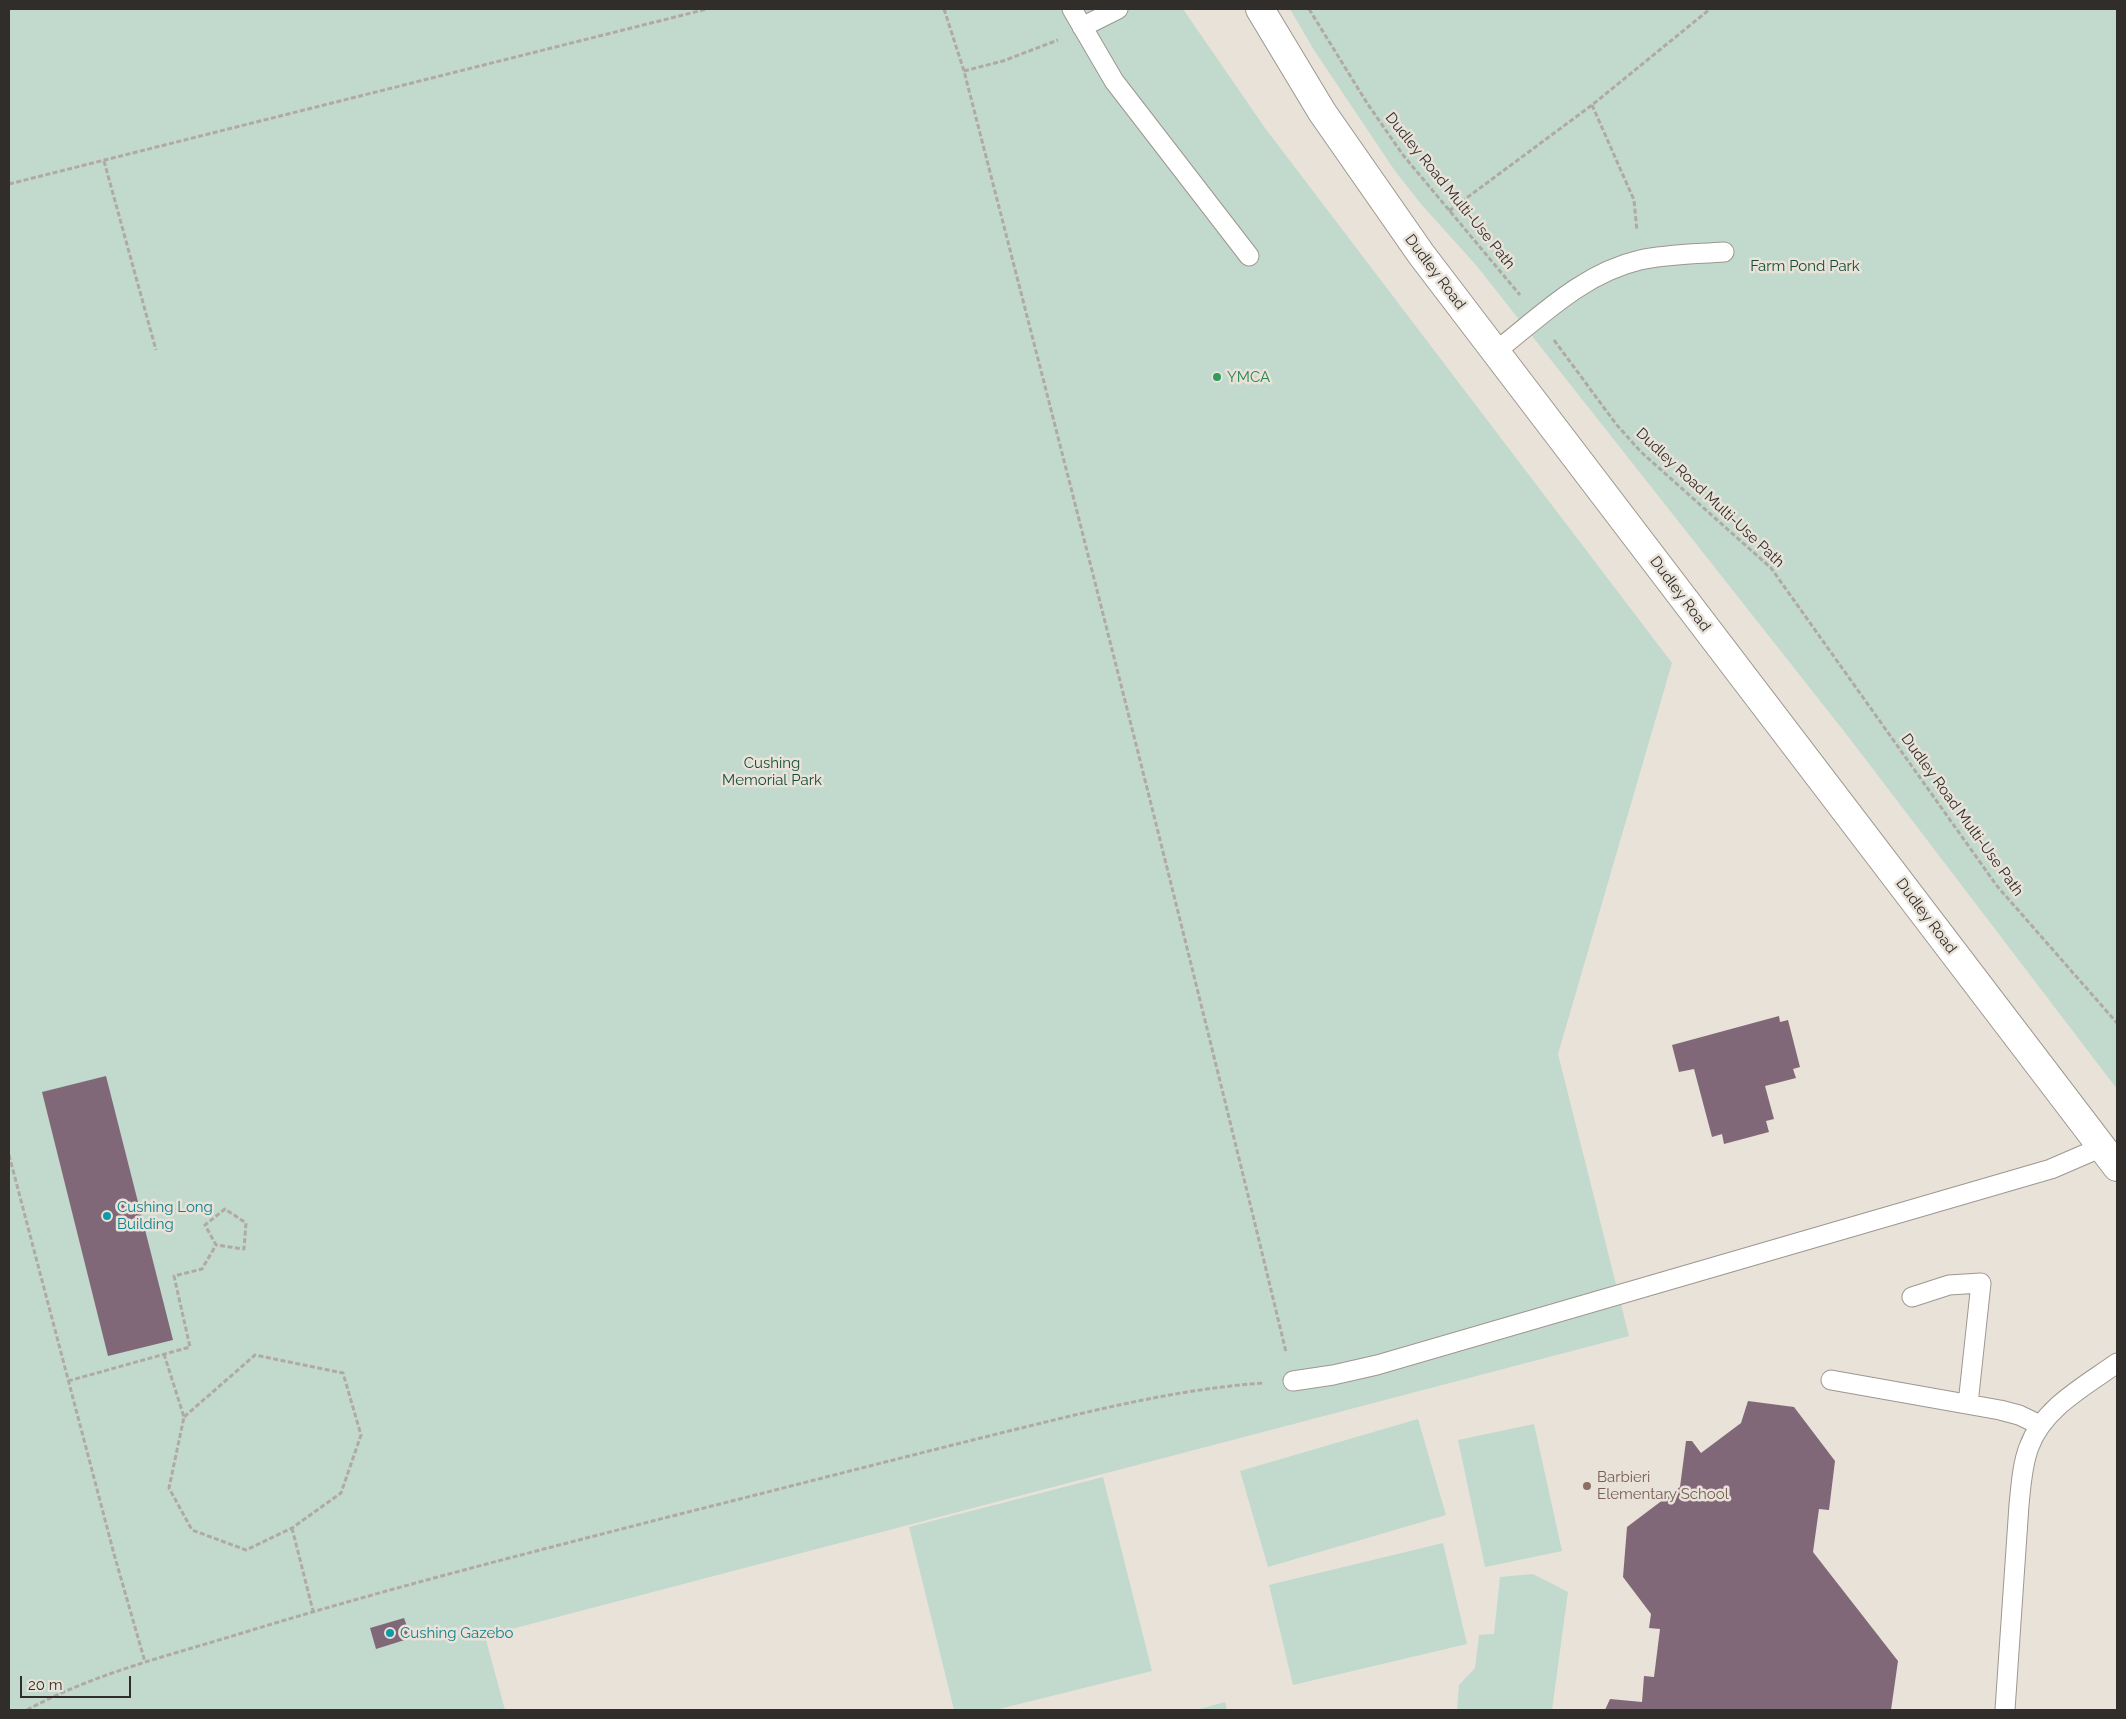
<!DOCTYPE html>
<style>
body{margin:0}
#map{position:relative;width:2126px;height:1719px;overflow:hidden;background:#e8e2d9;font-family:Raleway,sans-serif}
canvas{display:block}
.frame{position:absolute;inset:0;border:10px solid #302d2a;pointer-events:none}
.scale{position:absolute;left:20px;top:1676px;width:111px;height:22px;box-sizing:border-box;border:2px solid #302d2a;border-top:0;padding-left:6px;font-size:15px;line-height:18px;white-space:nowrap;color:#302d2a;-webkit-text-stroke:4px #e8e2d9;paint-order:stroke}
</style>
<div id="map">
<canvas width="2126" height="1719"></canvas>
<div class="frame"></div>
<div class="scale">20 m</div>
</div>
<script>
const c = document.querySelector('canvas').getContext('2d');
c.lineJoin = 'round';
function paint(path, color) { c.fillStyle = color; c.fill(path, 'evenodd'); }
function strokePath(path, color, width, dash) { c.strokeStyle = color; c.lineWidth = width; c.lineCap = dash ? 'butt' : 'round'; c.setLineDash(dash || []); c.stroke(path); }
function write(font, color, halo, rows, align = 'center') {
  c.font = font + ' Raleway,sans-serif'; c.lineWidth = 5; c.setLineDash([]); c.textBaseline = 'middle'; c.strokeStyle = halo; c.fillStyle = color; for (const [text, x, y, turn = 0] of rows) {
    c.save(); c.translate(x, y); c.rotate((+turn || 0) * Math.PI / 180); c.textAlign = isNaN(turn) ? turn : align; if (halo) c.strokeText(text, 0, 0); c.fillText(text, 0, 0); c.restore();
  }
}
paint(new Path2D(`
 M 9,9 L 1183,9 L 1265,128 L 1672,663 L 1558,1054 L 1629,1336 L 485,1636 L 505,1710 L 9,1710 Z
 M 1290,9 L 2117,9 L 2117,1089 L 1847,735 L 1476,265 L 1421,204 L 1395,171 L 1314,50 Z
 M 1418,1419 L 1446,1515 L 1268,1567 L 1240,1471 Z
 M 1534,1424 L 1562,1551 L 1485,1567 L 1458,1440 Z
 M 1103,1477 L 1152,1671 L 995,1710 L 954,1710 L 909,1527 Z
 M 1443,1543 L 1467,1644 L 1293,1685 L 1269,1585 Z
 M 1533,1574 L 1568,1592 L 1552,1710 L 1457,1710 L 1459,1685 L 1475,1668 L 1479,1635 L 1494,1634 L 1500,1577 Z
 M 1225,1702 L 1227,1710 L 1196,1710 Z`), '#c2d9cd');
paint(new Path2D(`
 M 1779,1016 L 1780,1022 L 1788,1020 L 1800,1067 L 1793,1069 L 1796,1078 L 1765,1086 L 1774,1119 L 1766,1121 L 1769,1132 L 1724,1144 L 1722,1134 L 1712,1137 L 1694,1069 L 1679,1072 L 1672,1045 Z
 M 106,1076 L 173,1340 L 108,1356 L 42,1092 Z
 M 1748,1401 L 1794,1407 L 1835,1461 L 1829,1510 L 1819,1509 L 1813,1552 L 1898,1661 L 1891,1710 L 1605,1710 L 1610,1699 L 1642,1702 L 1644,1676 L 1654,1677 L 1660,1629 L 1649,1628 L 1651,1614 L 1623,1577 L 1627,1527 L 1680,1487 L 1686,1441 L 1692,1441 L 1701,1453 L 1741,1423 Z
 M 404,1618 L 411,1638 L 376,1649 L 370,1628 Z`), '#816879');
const service = new Path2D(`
 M 1072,9 L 1114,81 L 1249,256
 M 1082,27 L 1118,9
 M 1495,352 C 1540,317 1583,273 1640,260 C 1667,254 1696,254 1724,252
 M 1912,1297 L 1949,1285 L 1981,1283 L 1968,1404
 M 1831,1380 L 2000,1410 L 2019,1415 L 2040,1425
 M 1293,1381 L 1333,1375 L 1377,1365 L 2051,1169 L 2102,1147
 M 2005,1710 L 2019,1505 C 2021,1486 2022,1465 2029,1447 C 2043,1408 2085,1386 2117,1363`);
const tertiary = new Path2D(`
 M 1260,9 L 1322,112 L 1421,254 L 2117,1167`);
strokePath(service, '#9d978f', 21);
strokePath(tertiary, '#9d978f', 30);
strokePath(new Path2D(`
 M 944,9 L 964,71 C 1074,498 1183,924 1286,1352
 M 1309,9 L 1367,103 L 1403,155 L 1520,295
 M 964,71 L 1003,61 L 1058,40
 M 1592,105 L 1634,200 L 1637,231
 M 104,161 L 156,350
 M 9,184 L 707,9
 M 1449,211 L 1592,105 L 1710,9
 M 1554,340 L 1616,424 L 1641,452 L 1771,568 L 1997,886 L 2117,1023
 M 9,1155 L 114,1554 L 145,1662
 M 164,1354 L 184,1417 L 169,1488 L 192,1530 L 246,1550 L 292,1528 L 341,1493 L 361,1435 L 343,1373 L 255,1355 L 184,1417
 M 68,1381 L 190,1347 L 174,1276 L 202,1269 L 216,1245 L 205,1225 L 225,1209 L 246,1223 L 244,1249 L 216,1245
 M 292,1528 L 313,1611
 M 27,1710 C 93,1674 167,1656 239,1634 C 385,1589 532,1552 680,1514 C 788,1487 896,1459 1005,1432 C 1091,1411 1176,1389 1264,1383`), '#b0aaa3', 3, [5, 2.5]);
strokePath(service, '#fff', 19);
strokePath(tertiary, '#fff', 28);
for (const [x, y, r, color] of [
 [1217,377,5,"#2e9e5b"],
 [107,1216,5,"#0f9aa8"],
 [1587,1486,5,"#8d6e63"],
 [390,1633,5,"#0f9aa8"]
]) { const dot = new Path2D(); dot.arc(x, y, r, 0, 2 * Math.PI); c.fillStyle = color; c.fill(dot); strokePath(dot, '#e8e2d9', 2); }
write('15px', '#302d2a', '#e8e2d9', [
 ["Dudley Road Multi-Use Path",1450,191,51],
 ["Dudley Road",1435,272,53],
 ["Dudley Road Multi-Use Path",1710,498,43],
 ["Dudley Road",1680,594,53],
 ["Dudley Road Multi-Use Path",1962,815,54],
 ["Dudley Road",1926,916,53]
]);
write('15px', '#154e38', '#e8e2d9', [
 ["Farm Pond Park",1805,266],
 ["Cushing",772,763],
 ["Memorial Park",772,780]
]);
write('15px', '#27864d', '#e8e2d9', [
 ["YMCA",1227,377]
], 'left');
write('15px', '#0d838f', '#e8e2d9', [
 ["Cushing Long",117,1207],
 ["Building",117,1224],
 ["Cushing Gazebo",400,1633]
], 'left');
write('15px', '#785e54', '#e8e2d9', [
 ["Barbieri",1597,1477],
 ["Elementary School",1597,1494]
], 'left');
</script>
